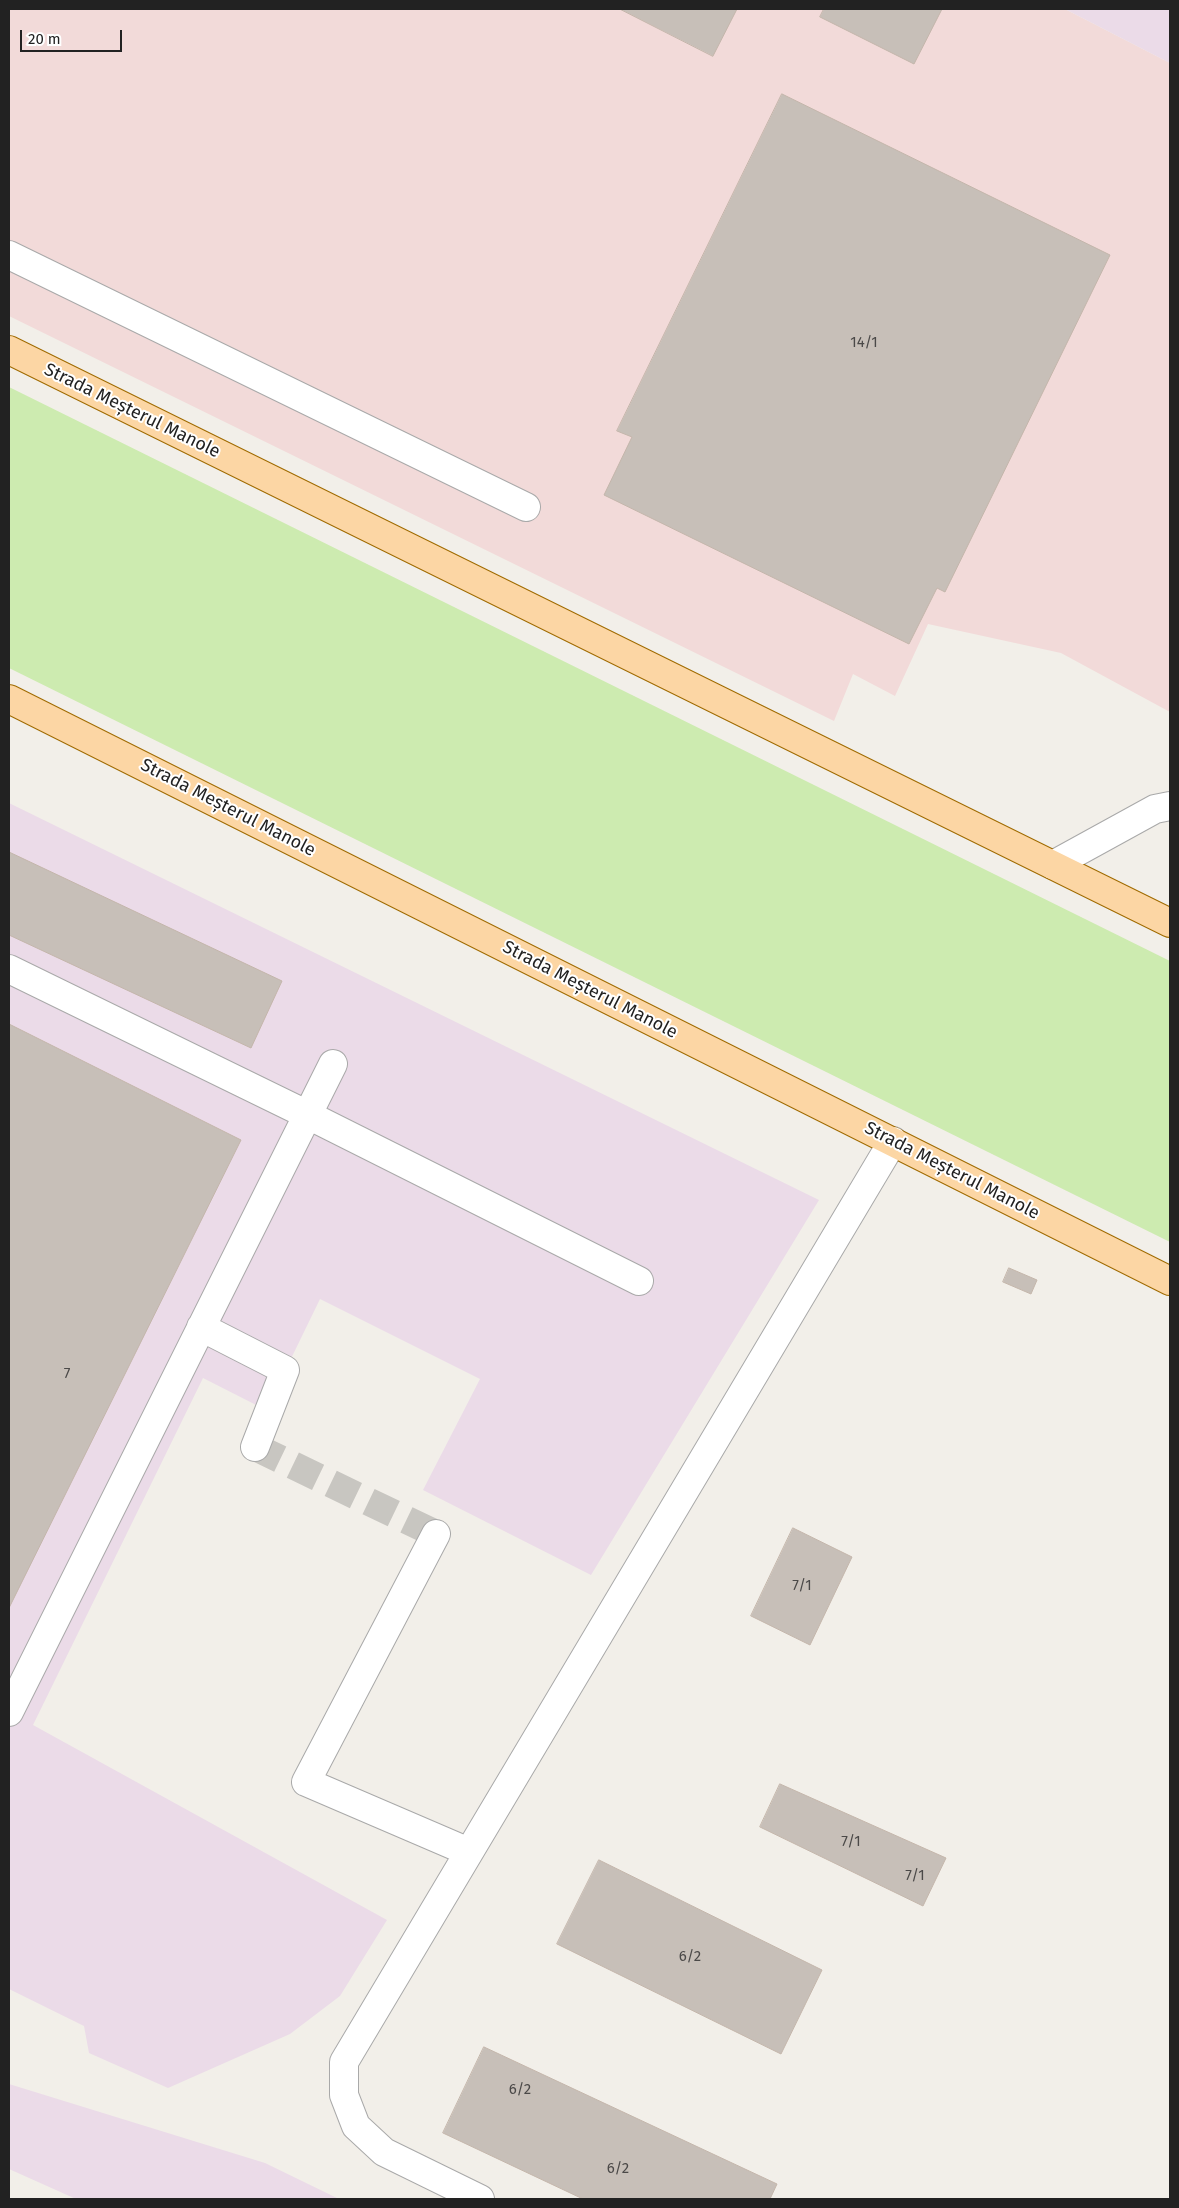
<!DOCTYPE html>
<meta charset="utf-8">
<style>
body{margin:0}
#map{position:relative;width:1179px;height:2208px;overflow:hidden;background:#f2efe9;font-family:"Fira Sans",sans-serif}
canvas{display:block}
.frame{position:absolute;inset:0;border:10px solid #222;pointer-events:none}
.scale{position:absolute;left:20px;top:30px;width:102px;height:22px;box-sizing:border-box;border:2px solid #222;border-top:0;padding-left:6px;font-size:15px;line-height:18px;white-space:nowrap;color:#222;-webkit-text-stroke:4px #fff;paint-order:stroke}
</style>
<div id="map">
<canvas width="1179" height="2208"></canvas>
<div class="frame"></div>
<div class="scale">20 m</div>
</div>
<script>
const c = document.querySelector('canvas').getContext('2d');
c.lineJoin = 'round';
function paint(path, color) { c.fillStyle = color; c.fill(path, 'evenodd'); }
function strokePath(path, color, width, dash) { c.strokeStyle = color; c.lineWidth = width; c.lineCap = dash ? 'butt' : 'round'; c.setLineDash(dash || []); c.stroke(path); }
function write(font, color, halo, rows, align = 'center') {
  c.font = font + ' "Fira Sans",sans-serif'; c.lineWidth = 4; c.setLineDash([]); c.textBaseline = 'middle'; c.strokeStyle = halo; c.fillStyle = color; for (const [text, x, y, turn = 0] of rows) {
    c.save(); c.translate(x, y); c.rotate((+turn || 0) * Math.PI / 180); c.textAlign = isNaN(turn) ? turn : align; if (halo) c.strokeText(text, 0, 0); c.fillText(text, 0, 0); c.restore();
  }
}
paint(new Path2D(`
 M 9,9 L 1065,9 L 1170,63 L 1170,712 L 1061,653 L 928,624 L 895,696 L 853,674 L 834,721 L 9,316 Z`), '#f2dad9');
paint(new Path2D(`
 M 1065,9 L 1170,9 L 1170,63 Z
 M 9,803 L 819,1200 L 591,1575 L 423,1490 L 480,1379 L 320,1299 L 266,1410 L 203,1378 L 33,1725 L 387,1920 L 340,1996 L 290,2034 L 168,2088 L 89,2053 L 84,2026 L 9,1989 Z
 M 9,2084 L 265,2163 L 339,2199 L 76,2199 L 9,2169 Z`), '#ebdbe8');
paint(new Path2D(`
 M 9,387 L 1170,961 L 1170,1242 L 9,668 Z`), '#cdebb0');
const building = new Path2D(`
 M 620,9 L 737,9 L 713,56 Z
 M 824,9 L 942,9 L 914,64 L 820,17 Z
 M 782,94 L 1110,255 L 945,592 L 937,588 L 909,644 L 604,495 L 632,437 L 617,431 Z
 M 9,852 L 282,981 L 251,1048 L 9,935 Z
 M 9,1024 L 241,1140 L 9,1608 Z
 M 1009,1268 L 1037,1280 L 1031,1294 L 1003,1282 Z
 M 793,1528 L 852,1557 L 810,1645 L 751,1616 Z
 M 780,1784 L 946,1858 L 923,1906 L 760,1827 Z
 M 599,1860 L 822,1970 L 781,2054 L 557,1944 Z
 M 484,2047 L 777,2184 L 770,2199 L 583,2199 L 443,2133 Z`);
paint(building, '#c7bfb8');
strokePath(building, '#c4b6ab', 1);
strokePath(new Path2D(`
 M 255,1447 L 436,1534`), '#c8c6c1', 28, [28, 14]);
const minor = new Path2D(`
 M 9,255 L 526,507
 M 1053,865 L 1155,809 L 1170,806
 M 9,969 L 308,1115 L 639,1281
 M 201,1327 L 285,1370 L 255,1447
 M 436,1534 L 306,1782 L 469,1852
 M 9,1712 L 333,1064
 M 480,2199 L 384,2152 L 356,2126 L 344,2095 L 344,2062 L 893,1141`);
const major = new Path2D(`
 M 9,350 L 1170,923
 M 9,699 L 1170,1281`);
strokePath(minor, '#a9a9a9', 30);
strokePath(major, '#a06b00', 30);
strokePath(minor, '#fff', 28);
strokePath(major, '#fcd6a4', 28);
write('15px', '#4b4948', null, [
 ["14/1",864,343],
 ["7",67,1374],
 ["7/1",802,1586],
 ["7/1",851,1842],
 ["7/1",915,1876],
 ["6/2",690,1957],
 ["6/2",520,2090],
 ["6/2",618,2169]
]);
write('18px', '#222', '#fff', [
 ["Strada Meșterul Manole",132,411,26],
 ["Strada Meșterul Manole",228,808,27],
 ["Strada Meșterul Manole",590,990,27],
 ["Strada Meșterul Manole",952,1171,27]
]);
</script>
